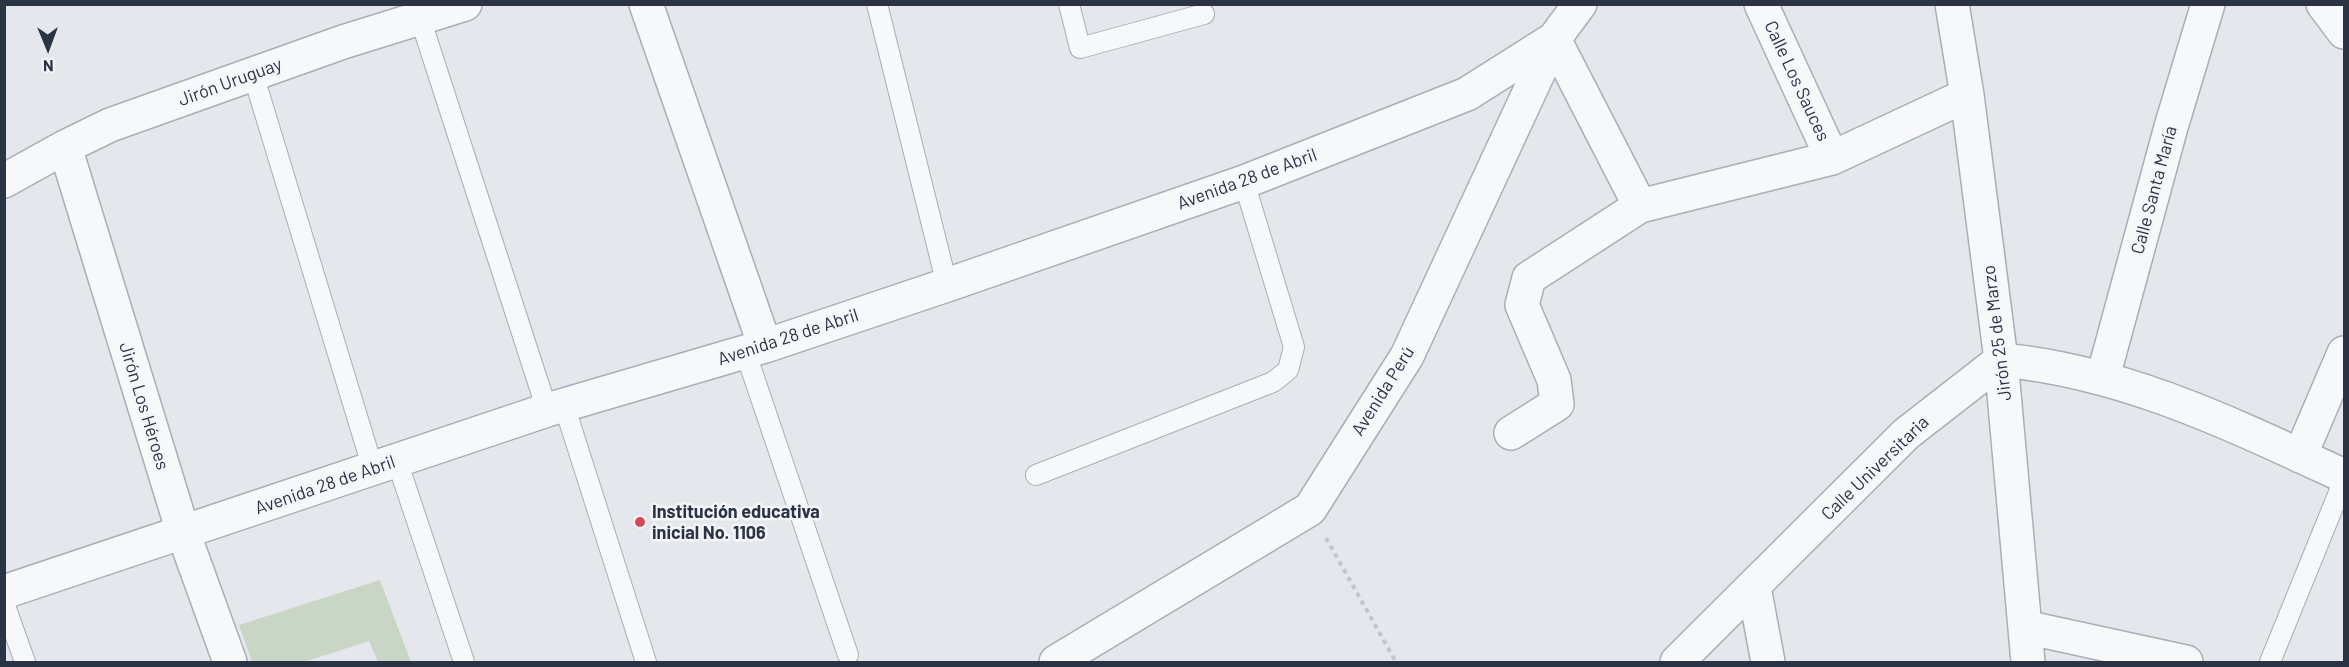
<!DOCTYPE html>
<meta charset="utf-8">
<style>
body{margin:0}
#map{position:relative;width:2349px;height:667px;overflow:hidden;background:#e4e7ec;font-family:Barlow,sans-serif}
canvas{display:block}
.frame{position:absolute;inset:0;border:6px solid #2b3445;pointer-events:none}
.north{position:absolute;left:18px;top:18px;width:60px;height:60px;-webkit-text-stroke:4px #f4f6f9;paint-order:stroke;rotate:179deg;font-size:16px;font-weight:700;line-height:24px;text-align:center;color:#2b3445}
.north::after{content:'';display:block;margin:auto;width:21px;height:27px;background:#2b3445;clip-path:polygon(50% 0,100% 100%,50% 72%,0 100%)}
</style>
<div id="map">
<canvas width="2349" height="667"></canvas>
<div class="frame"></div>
<div class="north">N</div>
</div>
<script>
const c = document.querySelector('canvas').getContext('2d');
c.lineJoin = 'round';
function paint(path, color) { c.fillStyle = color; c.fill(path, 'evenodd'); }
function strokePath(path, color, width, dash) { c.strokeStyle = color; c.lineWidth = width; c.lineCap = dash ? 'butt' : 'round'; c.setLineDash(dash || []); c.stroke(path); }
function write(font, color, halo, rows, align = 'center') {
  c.font = font + ' Barlow,sans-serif'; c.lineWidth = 5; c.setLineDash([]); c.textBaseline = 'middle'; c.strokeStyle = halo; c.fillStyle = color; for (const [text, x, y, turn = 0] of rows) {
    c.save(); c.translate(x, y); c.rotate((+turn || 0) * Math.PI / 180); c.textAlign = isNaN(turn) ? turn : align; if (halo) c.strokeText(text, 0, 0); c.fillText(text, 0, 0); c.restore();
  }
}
paint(new Path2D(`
 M 380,580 L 411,662 L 378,662 L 369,641 L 304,662 L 252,662 L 239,625 Z`), '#c9d6c5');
const lane = new Path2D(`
 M 877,4 L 947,285
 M 1069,4 L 1080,48 L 1204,14
 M 420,18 L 547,410
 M 253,74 L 373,469
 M 745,351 L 848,655
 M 564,405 L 646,662
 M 397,461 L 464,662
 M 1036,475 L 1273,382 L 1288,370 L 1294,347 L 1244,182
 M 4,603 L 25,662
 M 2270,662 L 2344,480`);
const street = new Path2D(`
 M 646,4 L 765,346
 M 1761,4 L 1832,158
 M 1952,4 L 1967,95 L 2001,360 L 2028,662
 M 2323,4 L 2344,32
 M 1554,39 L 1640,206
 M 65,147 L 183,532 L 230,662
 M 4,181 L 65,147 L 110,125 L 343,42 L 465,4
 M 2103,377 L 2171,127 L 2208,4
 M 1511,433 L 1557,404 L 1554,380 L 1522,305 L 1529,278 L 1640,206 L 1832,158 L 1967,95
 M 2300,456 L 2344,353
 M 1754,587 L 1768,662
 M 4,592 L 547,410 L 765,346 L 947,285 L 1244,182 L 1467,94 L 1554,39
 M 2025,627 L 2186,662
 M 1056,662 L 1310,509 L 1407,356 L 1554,39 L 1580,4
 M 1677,662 L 1906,434 L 2001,360 C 2124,371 2234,425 2344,476`);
strokePath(lane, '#a9aeb7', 22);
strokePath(street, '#a9aeb7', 36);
strokePath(new Path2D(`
 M 1326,538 L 1396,662`), '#c2c5cb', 4, [4.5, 4.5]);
strokePath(lane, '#f7f8fa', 20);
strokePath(street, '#f7f8fa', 33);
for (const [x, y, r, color] of [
 [640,522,6,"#d1495b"]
]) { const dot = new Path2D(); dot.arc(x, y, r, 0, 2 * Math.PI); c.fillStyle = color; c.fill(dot); strokePath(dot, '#f4f6f9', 2); }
write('18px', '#2b3445', '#f4f6f9', [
 ["Calle Los Sauces",1797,81,65],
 ["Jirón Uruguay",230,82,-20],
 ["Avenida 28 de Abril",1247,179,-20],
 ["Calle Santa María",2154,190,-75],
 ["Jirón 25 de Marzo",1997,333,-97],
 ["Avenida 28 de Abril",788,337,-18],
 ["Avenida Perú",1383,391,-58],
 ["Jirón Los Héroes",144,406,73],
 ["Calle Universitaria",1875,468,-44],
 ["Avenida 28 de Abril",325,485,-19]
]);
write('bold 18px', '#2b3445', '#f4f6f9', [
 ["Institución educativa",652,512],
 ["inicial No. 1106",652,533]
], 'left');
</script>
